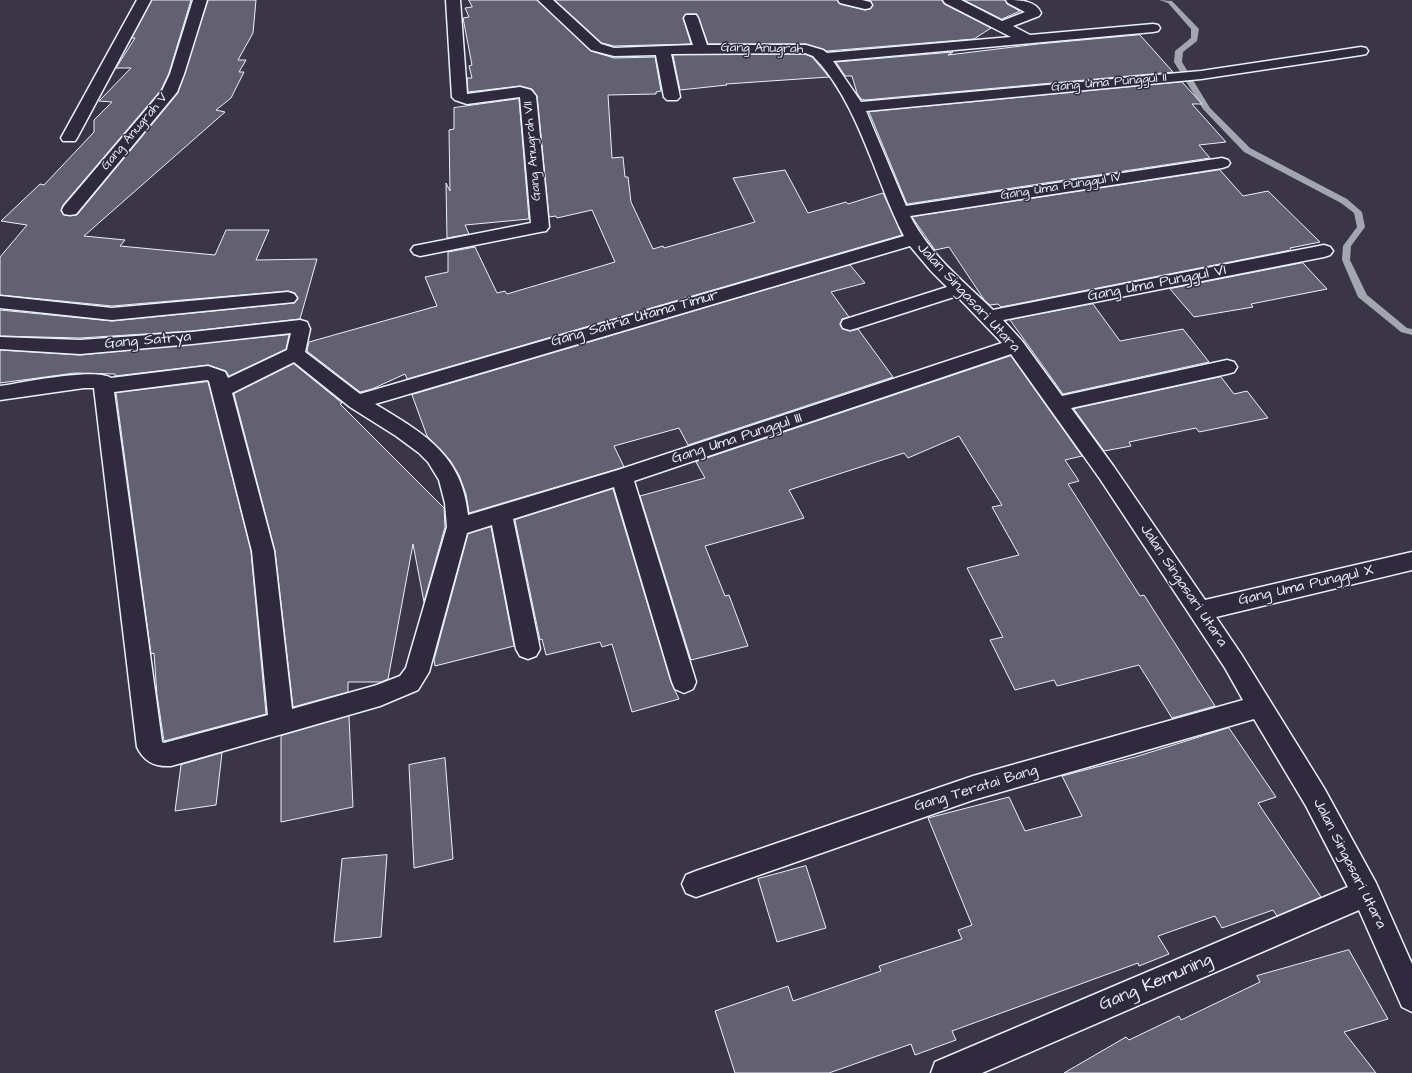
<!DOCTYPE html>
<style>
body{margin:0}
canvas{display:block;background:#3a3648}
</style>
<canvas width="1412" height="1073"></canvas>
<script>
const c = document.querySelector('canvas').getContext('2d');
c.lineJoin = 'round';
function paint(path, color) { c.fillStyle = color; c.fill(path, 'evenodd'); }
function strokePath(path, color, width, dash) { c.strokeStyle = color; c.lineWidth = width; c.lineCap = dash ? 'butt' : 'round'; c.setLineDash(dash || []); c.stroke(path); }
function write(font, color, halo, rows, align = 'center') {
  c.font = font + ' "Architects Daughter",sans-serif'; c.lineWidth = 3; c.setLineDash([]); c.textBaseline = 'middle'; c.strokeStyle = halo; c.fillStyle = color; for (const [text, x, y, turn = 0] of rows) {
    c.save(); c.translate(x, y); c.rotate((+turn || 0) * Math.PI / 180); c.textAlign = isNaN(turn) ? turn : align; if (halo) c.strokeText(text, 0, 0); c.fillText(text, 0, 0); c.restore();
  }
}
paint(new Path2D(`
 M 1159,0 L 1172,1 L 1199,29 L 1197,41 L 1183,52 L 1182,62 L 1210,108 L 1250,148 L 1347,199 L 1362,212 L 1365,227 L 1351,246 L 1350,260 L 1367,295 L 1407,328 L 1412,329 L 1412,335 L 1401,332 L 1358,297 L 1342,260 L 1343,246 L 1357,227 L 1354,213 L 1341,203 L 1244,152 L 1203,109 L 1174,62 L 1175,51 L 1191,38 L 1191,29 L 1168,3 Z`), '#a2a6b1');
const building = new Path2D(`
 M 152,0 L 191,0 L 169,73 L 161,90 L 63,205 L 61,211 L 64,215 L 77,215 L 178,93 L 208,0 L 256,0 L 253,33 L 238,60 L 246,60 L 239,72 L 244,72 L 231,98 L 216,110 L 225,112 L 84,236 L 125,240 L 120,246 L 215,255 L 226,230 L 269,230 L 256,260 L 317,259 L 300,319 L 192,331 L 80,338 L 0,336 L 0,310 L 112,321 L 294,303 L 298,299 L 295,293 L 288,291 L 112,306 L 0,295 L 0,257 L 27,225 L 1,221 L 40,184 L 44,185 L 94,132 L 94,120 L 112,102 L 99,101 L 131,68 L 116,68 L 135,38 L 132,38 Z
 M 469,0 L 537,0 L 591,51 L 614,58 L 655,57 L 661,91 L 656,92 L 656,94 L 608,95 L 612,158 L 623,157 L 625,177 L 628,177 L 631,202 L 653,249 L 663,246 L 664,248 L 755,222 L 733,178 L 785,170 L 808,213 L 846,202 L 848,204 L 883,193 L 902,235 L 407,379 L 405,374 L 372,389 L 360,392 L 307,351 L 309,342 L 437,306 L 425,277 L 448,272 L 448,252 L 475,247 L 497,293 L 505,291 L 507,294 L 615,262 L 592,210 L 557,218 L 556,216 L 549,217 L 537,96 L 532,89 L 520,86 L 468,92 L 467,78 L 472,78 L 469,66 L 472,65 L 463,18 L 469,17 L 465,8 L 472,7 Z
 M 555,0 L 837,0 L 840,4 L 865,10 L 870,9 L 873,6 L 871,1 L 868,0 L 942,0 L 944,4 L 991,28 L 974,39 L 827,51 L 806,44 L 708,44 L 697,14 L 686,14 L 683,18 L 691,44 L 614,46 L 602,43 Z
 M 964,0 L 1005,0 L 1007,4 L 1020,11 L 1002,19 Z
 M 1140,35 L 1173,72 L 865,100 L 861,99 L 857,93 L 852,76 L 845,76 L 836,62 L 953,52 L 948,55 L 1038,44 Z
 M 805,54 L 812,57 L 829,77 L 726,84 L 727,85 L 680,90 L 673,55 Z
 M 1182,82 L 1202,104 L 1192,104 L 1226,142 L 1199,145 L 1210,158 L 907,204 L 869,112 Z
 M 519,99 L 529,219 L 465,225 L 469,234 L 447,238 L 446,183 L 450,191 L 449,130 L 454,129 L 454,108 Z
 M 1220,170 L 1243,196 L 1268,191 L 1320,242 L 1290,248 L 1291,250 L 1001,307 L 998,304 L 990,305 L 985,301 L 949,247 L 935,250 L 912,217 Z
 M 1303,263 L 1327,289 L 1251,304 L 1253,307 L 1194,317 L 1170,289 Z
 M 850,265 L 865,283 L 831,292 L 849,317 L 842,319 L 840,325 L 843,329 L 850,331 L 858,329 L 893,377 L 688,445 L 679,428 L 614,446 L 624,467 L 469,513 L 466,494 L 459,475 L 450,460 L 427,436 L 412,395 Z
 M 1093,304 L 1120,341 L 1183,329 L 1209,362 L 1063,394 L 1010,320 Z
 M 289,335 L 286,349 L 229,376 L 226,371 L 208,365 L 115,376 L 115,374 L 75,373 L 0,383 L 0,350 L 80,355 Z
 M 1011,356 L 1082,456 L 1065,460 L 1079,481 L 1068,484 L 1140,596 L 1144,595 L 1215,706 L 1172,718 L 1139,665 L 1057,686 L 1054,680 L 1015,690 L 990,640 L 1003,637 L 967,568 L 1019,555 L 992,507 L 1002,505 L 959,436 L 908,458 L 904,453 L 789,490 L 804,518 L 705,546 L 725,596 L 729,595 L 748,646 L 691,660 L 640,496 L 705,478 L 696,462 Z
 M 294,364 L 342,403 L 340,404 L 444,508 L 445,527 L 424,602 L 413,544 L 388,679 L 381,682 L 348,682 L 348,692 L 293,707 L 275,551 L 234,394 Z
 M 1221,377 L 1234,394 L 1247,391 L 1268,418 L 1199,432 L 1196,428 L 1129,442 L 1131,446 L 1104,451 L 1074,409 Z
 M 208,382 L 251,551 L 266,714 L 164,741 L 157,695 L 154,653 L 151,654 L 116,393 Z
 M 613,489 L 671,682 L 679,699 L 632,712 L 612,644 L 602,647 L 600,642 L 546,655 L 542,639 L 540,640 L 515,520 Z
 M 491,527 L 514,646 L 435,666 L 434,660 L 468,534 Z
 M 349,716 L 353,807 L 281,822 L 281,736 Z
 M 1229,728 L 1276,797 L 1258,803 L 1321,897 L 1277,916 L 1273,910 L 1222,928 L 1215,916 L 1158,936 L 1169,954 L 1139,966 L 1138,963 L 952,1031 L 956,1040 L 915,1055 L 911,1044 L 829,1073 L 735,1073 L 715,1011 L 788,986 L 793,1001 L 881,971 L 879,966 L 962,939 L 958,930 L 972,925 L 928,818 L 1009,797 L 1025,831 L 1082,816 L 1062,776 L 1135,757 Z
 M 222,753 L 216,805 L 175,811 L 181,765 Z
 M 445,758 L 453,859 L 414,868 L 409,765 Z
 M 387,855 L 381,937 L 334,942 L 342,859 Z
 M 806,866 L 826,928 L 777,942 L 758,879 Z
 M 1349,950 L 1388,1019 L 1344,1032 L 1376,1073 L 1064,1073 L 1126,1037 L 1129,1040 L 1179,1016 L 1181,1020 L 1260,982 L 1257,976 Z`);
paint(building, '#636171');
strokePath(building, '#e8f1f8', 1);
const street = new Path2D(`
 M 137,0 L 151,0 L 77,138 L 75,141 L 63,141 L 61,138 Z
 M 193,0 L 207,0 L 184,74 L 177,92 L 76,214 L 70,215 L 64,214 L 62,210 L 64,206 L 162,91 L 170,74 Z
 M 446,0 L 460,0 L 467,94 L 520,87 L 531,90 L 536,96 L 549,227 L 546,231 L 540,232 L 420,256 L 414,254 L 411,250 L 414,246 L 531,223 L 520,97 L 467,104 L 455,100 L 452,97 Z
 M 538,0 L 553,0 L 601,44 L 614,48 L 693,45 L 684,18 L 686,15 L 696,15 L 698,18 L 707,45 L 806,45 L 823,50 L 827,53 L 1011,37 L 945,3 L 943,0 L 961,0 L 1002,21 L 1025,12 L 1008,3 L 1006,0 C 1018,0 1036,0 1041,13 L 1039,16 L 1013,26 L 1030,35 L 1153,24 L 1158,25 L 1160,28 L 1158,31 L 1153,32 L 833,61 L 861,102 L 1201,71 L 1361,47 L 1366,48 L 1368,51 L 1366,54 L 1361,55 L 1201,79 L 866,111 L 906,206 L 1222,158 L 1228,160 L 1230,163 L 1228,166 L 1222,168 L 910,216 C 931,256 961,279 993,310 L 1324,245 L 1330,247 L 1333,251 L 1330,255 L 1324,257 L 1003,320 L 1022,341 L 1062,396 L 1227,360 L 1234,362 L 1237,367 L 1234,372 L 1227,374 L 1071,408 L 1114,467 L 1205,600 L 1412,552 L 1412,570 L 1216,617 L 1241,654 L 1324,788 L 1376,883 L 1412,964 L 1412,1012 L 1402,1007 L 1359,910 L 982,1073 L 931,1073 L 935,1062 L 1348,887 L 1306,806 L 1254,719 L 973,800 L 696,897 L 686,893 L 682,884 L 686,875 L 696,871 L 973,776 L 1243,700 L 1225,668 L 1100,479 L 1011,354 L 634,481 L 696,682 L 693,689 L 684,693 L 675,689 L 672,682 L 614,487 L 513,519 L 540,649 L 536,656 L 528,659 L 520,656 L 516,649 L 492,525 L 467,533 L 429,672 L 418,690 L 380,706 L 171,766 C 155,767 144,762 137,747 L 94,388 L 84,388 L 0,400 L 0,386 C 21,383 96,367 111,378 L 208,366 L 225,372 L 228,378 L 287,350 L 291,333 L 192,344 L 80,354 L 0,349 L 0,337 L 80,340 L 192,332 L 300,320 L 307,322 L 310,329 L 305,352 L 360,394 L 904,236 C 875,180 858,101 813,56 L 805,53 L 671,54 L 680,97 L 677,100 L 667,100 L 664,97 L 656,55 L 614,56 L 591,50 ZM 910,246 L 931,271 L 947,287 L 843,320 L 841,324 L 843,328 L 850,330 L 857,328 L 957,296 L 1002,343 L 618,470 L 468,515 C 462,454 423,433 375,404 ZM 294,362 L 350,407 L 396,436 L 419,453 L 428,462 L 439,480 L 445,503 L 447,527 L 406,668 L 400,676 L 377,685 L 292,709 L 274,551 L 232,393 ZM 207,380 L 209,381 L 252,551 L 268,715 L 164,743 L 162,742 L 114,392 Z
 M 838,0 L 862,0 L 870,2 L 872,5 L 870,8 L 865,9 L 840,3 Z
 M 288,292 L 294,294 L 297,298 L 294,302 L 112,320 L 0,308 L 0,296 L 112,308 Z`);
strokePath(street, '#e8f1f8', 3);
paint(street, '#2f2a3d');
write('13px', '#e8f1f8', '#2f2a3d', [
 ["Gang Anugrah",762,49,1],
 ["Gang Uma Punggul II",1109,83,-5],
 ["Gang Anugrah V",135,132,-50],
 ["Gang Anugrah VII",533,151,-95],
 ["Gang Uma Punggul IV",1061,187,-9]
]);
write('15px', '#e8f1f8', '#2f2a3d', [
 ["Gang Uma Punggul VI",1157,284,-11],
 ["Jalan Singasari Utara",968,298,47],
 ["Gang Satria Utama Timur",635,319,-16],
 ["Gang Satrya",148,341,-5],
 ["Gang Uma Punggul III",737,439,-18],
 ["Jalan Singasari Utara",1183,586,56],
 ["Gang Uma Punggul X",1306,586,-13],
 ["Gang Teratai Bang",976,789,-17],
 ["Jalan Singasari Utara",1349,864,63]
]);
write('18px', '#e8f1f8', '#2f2a3d', [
 ["Gang Kemuning",1156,983,-23]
]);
</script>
